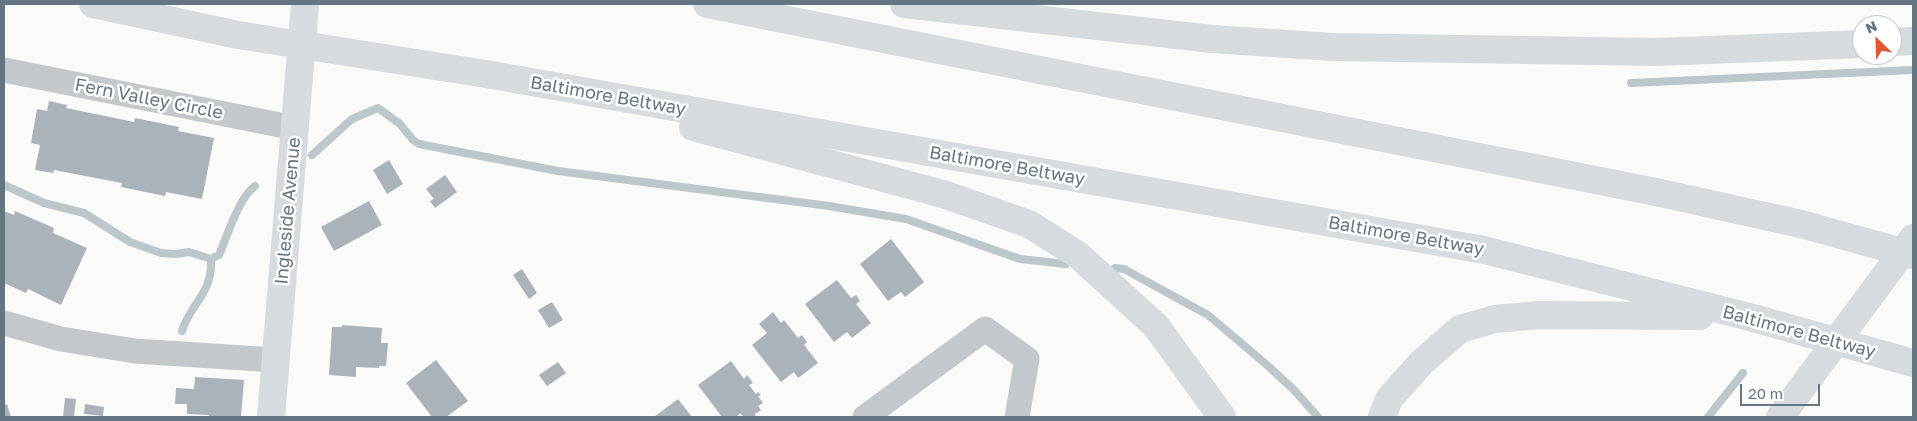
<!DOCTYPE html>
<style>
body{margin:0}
#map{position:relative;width:1917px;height:421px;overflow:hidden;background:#fafaf8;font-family:"Golos Text",sans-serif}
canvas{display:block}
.frame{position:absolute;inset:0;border:5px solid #657683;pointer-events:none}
.north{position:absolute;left:1852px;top:15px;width:50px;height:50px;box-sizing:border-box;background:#fff;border:1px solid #c1c8cd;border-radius:50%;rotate:336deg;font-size:14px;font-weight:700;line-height:20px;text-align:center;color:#657683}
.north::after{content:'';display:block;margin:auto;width:18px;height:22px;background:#e4572e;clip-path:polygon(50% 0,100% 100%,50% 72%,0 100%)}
.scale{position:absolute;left:1740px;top:384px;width:80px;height:22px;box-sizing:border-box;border:2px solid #657683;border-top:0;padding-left:6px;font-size:15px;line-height:18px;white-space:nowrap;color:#657683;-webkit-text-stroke:4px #fff;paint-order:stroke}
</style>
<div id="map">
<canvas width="1917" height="421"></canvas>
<div class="frame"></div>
<div class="north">N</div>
<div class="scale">20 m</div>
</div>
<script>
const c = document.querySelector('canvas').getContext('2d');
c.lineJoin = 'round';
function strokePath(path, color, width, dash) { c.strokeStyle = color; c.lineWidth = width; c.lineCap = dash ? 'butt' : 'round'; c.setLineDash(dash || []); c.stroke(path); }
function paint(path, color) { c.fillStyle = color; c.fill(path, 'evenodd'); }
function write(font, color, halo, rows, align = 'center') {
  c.font = font + ' "Golos Text",sans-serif'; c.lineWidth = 5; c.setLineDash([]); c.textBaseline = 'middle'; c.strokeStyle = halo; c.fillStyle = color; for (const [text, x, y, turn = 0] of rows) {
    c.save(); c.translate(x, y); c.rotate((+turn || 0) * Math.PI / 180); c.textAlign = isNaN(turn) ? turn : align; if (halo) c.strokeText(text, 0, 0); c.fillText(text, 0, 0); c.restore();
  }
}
strokePath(new Path2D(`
 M 1631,83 L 1913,70
 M 312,155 L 352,119 L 378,108 L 400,124 L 413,140 L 419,144 L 558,171 L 829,206 L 906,219 L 1020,259 L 1066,264
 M 4,185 L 44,203 L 84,213 L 130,242 L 161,253 L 175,254 L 189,252 L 211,259 L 219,255 C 227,237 239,197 255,186
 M 1115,268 L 1124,269 L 1208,315 L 1267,365 L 1294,390 L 1318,417
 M 182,331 C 190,304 213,294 211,259
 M 1708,417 L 1743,373`), '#bbc7cb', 8);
paint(new Path2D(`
 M 49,101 L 67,105 L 66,108 L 134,122 L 135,118 L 179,127 L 178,131 L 214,138 L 202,199 L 166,192 L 165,196 L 121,187 L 122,183 L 54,170 L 53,173 L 35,170 L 40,145 L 31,143 L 37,109 L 47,111 Z
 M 389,160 L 403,184 L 387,194 L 373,170 Z
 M 445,175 L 457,192 L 435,208 L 430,201 L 434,199 L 426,189 Z
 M 369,201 L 382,225 L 334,251 L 321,227 Z
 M 4,211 L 14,215 L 15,211 L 54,228 L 53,233 L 87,248 L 61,305 L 28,289 L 26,293 L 4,283 Z
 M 891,239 L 924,282 L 905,297 L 901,292 L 888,301 L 860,264 Z
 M 522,269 L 537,293 L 529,299 L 513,275 Z
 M 837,280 L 851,298 L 856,295 L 860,301 L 856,304 L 871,323 L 852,338 L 847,332 L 834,342 L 805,304 Z
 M 552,302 L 563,320 L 549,328 L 538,310 Z
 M 773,312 L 781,323 L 784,320 L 798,338 L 802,335 L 807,342 L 804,345 L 818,363 L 798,378 L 794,372 L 781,382 L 752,345 L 767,333 L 759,324 Z
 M 342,325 L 382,328 L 381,343 L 388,343 L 386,366 L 379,366 L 379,368 L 356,367 L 356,377 L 329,375 L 332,327 L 342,327 Z
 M 436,360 L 468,401 L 446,417 L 432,417 L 406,383 Z
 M 731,361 L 744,379 L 747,375 L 753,383 L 749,385 L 756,394 L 758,392 L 761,395 L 758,396 L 763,403 L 758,406 L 761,410 L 755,414 L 755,417 L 744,417 L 740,413 L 737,417 L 722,417 L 698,385 Z
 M 558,362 L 566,373 L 547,386 L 539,375 Z
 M 195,377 L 244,380 L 241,417 L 209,417 L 209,415 L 187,414 L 187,404 L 175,404 L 176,388 L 194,389 Z
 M 65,398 L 76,399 L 74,417 L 63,417 Z
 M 678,399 L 692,417 L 654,417 Z
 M 7,404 L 11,417 L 4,417 L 4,405 Z
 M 85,404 L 104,407 L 103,416 L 84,414 Z`), '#aab3b9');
strokePath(new Path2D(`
 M 4,70 L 295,128
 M 4,323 L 61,339 L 135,351 L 275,360
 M 865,417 L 985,329 L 1027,359 L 1017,417`), '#c3c8cc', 25);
strokePath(new Path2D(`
 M 271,417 L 305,4
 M 1780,417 L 1913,238`), '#d6dbdf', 28);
strokePath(new Path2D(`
 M 93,4 L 238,35 L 486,74 L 1484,250 L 1746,316 L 1913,363
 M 707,4 L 1656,192 L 1801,224 L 1913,255
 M 904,4 L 1212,39 L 1333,47 L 1657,52 L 1862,44
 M 1892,42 L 1913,41
 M 693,127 L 943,194 L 1029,224 L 1078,255 L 1156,326 L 1222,417
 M 1382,417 L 1389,399 L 1422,362 L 1460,329 L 1495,319 L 1540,315 L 1700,316`), '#d6dbdf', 28);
write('18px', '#657683', '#fff', [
 ["Baltimore Beltway",608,96,10],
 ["Fern Valley Circle",149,99,11],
 ["Baltimore Beltway",1007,166,10],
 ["Ingleside Avenue",288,211,-85],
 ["Baltimore Beltway",1406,236,10],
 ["Baltimore Beltway",1799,332,15]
]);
</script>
